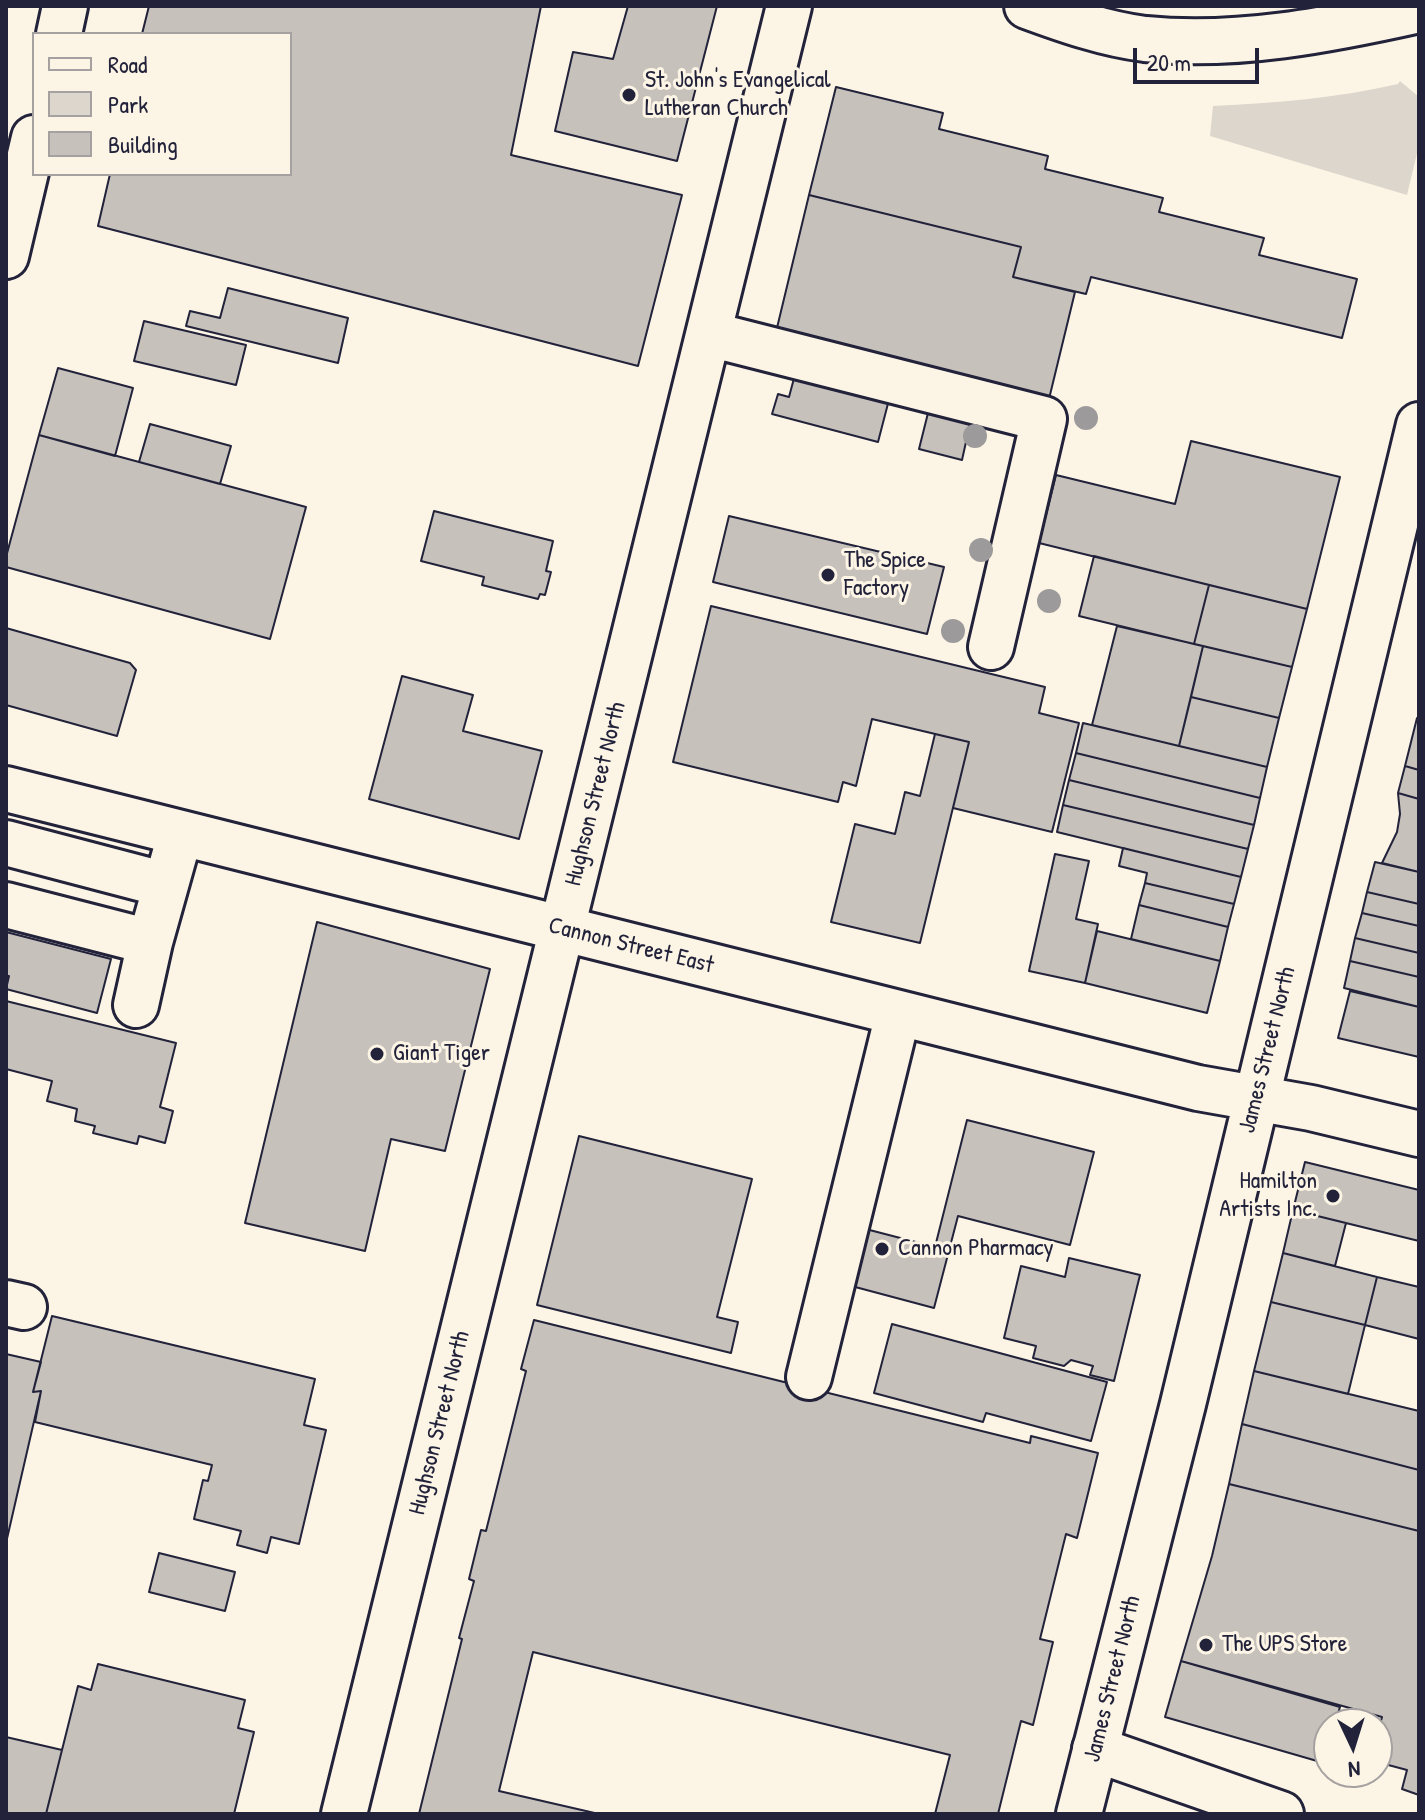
<!DOCTYPE html>
<style>
body{margin:0}
#map{position:relative;width:1425px;height:1820px;overflow:hidden;background:#fcf5e5;font-family:"Patrick Hand",sans-serif}
canvas{display:block}
.frame{position:absolute;inset:0;border:8px solid #22223b;pointer-events:none}
.legend{position:absolute;left:32px;top:32px;width:260px;height:144px;box-sizing:border-box;background:#fcf5e5;border:2px solid #a5a1a1;margin:0;padding:10px 14px;list-style:none;font-size:24px;color:#22223b}
.legend li{display:flex;align-items:center;gap:16px;height:40px}
.legend b{width:40px;border:2px solid #a5a1a1}
.north{position:absolute;left:1313px;top:1708px;width:80px;height:80px;box-sizing:border-box;background:#fcf5e5;border:2px solid #a5a1a1;border-radius:50%;rotate:176deg;font-size:22px;font-weight:700;line-height:32px;text-align:center;color:#22223b}
.north::after{content:'';display:block;margin:auto;width:28px;height:36px;background:#22223b;clip-path:polygon(50% 0,100% 100%,50% 72%,0 100%)}
.scale{position:absolute;left:1133px;top:48px;width:126px;height:36px;box-sizing:border-box;border:4px solid #22223b;border-top:0;padding-left:10px;font-size:24px;line-height:28px;white-space:nowrap;color:#22223b;-webkit-text-stroke:6px #fcf5e5;paint-order:stroke}
</style>
<div id="map">
<canvas width="1425" height="1820"></canvas>
<div class="frame"></div>
<ul class="legend">
<li><b style="height:10px;background:#fcf5e5"></b>Road</li>
<li><b style="height:22px;background:#dcd6cc"></b>Park</li>
<li><b style="height:22px;background:#c6c1bb"></b>Building</li>
</ul>
<div class="north">N</div>
<div class="scale">20 m</div>
</div>
<script>
const c = document.querySelector('canvas').getContext('2d');
c.lineJoin = 'round';
function paint(path, color) { c.fillStyle = color; c.fill(path, 'evenodd'); }
function strokePath(path, color, width, dash) { c.strokeStyle = color; c.lineWidth = width; c.lineCap = dash ? 'butt' : 'round'; c.setLineDash(dash || []); c.stroke(path); }
function write(font, color, halo, rows, align = 'center') {
  c.font = font + ' "Patrick Hand",sans-serif'; c.lineWidth = 6; c.setLineDash([]); c.textBaseline = 'middle'; c.strokeStyle = halo; c.fillStyle = color; for (const [text, x, y, turn = 0] of rows) {
    c.save(); c.translate(x, y); c.rotate((+turn || 0) * Math.PI / 180); c.textAlign = isNaN(turn) ? turn : align; if (halo) c.strokeText(text, 0, 0); c.fillText(text, 0, 0); c.restore();
  }
}
paint(new Path2D(`
 M 1400,81 L 1419,97 L 1419,145 L 1407,195 L 1210,136 L 1213,106 C 1275,103 1338,98 1398,84 Z`), '#dcd6cc');
const building = new Path2D(`
 M 149,6 L 541,6 L 511,155 L 682,195 L 638,366 L 98,226 L 110,174 L 290,174 L 290,34 L 142,34 Z
 M 628,6 L 717,6 L 677,161 L 555,131 L 573,52 L 613,59 Z
 M 836,87 L 943,113 L 939,129 L 1048,156 L 1045,169 L 1163,198 L 1159,212 L 1264,238 L 1259,255 L 1357,279 L 1342,338 L 1091,277 L 1086,294 L 1013,277 L 1021,247 L 809,195 Z
 M 809,195 L 1021,247 L 1013,277 L 1075,292 L 1049,399 L 776,332 Z
 M 228,288 L 348,318 L 338,363 L 186,326 L 190,311 L 220,318 Z
 M 144,321 L 246,345 L 236,385 L 134,361 Z
 M 797,367 L 891,392 L 878,442 L 772,414 L 778,394 L 789,397 Z
 M 58,368 L 133,388 L 115,456 L 39,435 Z
 M 930,405 L 972,415 L 962,460 L 919,449 Z
 M 150,424 L 231,446 L 220,484 L 139,462 Z
 M 39,435 L 306,507 L 270,639 L 6,567 L 6,557 Z
 M 1191,441 L 1340,477 L 1307,609 L 1039,543 L 1056,475 L 1175,504 Z
 M 434,511 L 553,541 L 546,571 L 551,572 L 545,595 L 540,594 L 538,599 L 482,585 L 484,577 L 421,561 Z
 M 729,516 L 944,567 L 927,634 L 713,582 Z
 M 1094,556 L 1209,585 L 1194,644 L 1079,616 Z
 M 1209,585 L 1307,609 L 1292,667 L 1194,644 Z
 M 711,606 L 1045,687 L 1039,713 L 1079,723 L 1052,832 L 953,808 L 969,742 L 872,719 L 856,786 L 843,782 L 838,802 L 673,762 Z
 M 1117,626 L 1203,646 L 1179,746 L 1092,725 Z
 M 6,628 L 130,663 L 136,670 L 117,736 L 6,705 Z
 M 1203,646 L 1292,667 L 1279,718 L 1191,697 Z
 M 402,676 L 473,695 L 463,731 L 542,751 L 519,839 L 369,799 Z
 M 1191,697 L 1279,718 L 1267,767 L 1179,746 Z
 M 1417,718 L 1419,718 L 1419,770 L 1405,766 Z
 M 1083,723 L 1267,767 L 1260,798 L 1076,753 Z
 M 935,734 L 969,742 L 920,943 L 831,922 L 855,824 L 895,834 L 905,792 L 920,796 Z
 M 1076,753 L 1260,798 L 1254,825 L 1069,780 Z
 M 1405,766 L 1419,770 L 1419,799 L 1398,793 Z
 M 1069,780 L 1254,825 L 1248,849 L 1063,805 Z
 M 1398,793 L 1419,799 L 1419,872 L 1382,863 L 1397,832 L 1400,814 Z
 M 1063,805 L 1248,849 L 1241,877 L 1057,832 Z
 M 1123,848 L 1241,877 L 1234,904 L 1145,883 L 1147,873 L 1119,866 Z
 M 1055,854 L 1089,861 L 1076,919 L 1098,924 L 1085,983 L 1029,971 Z
 M 1375,862 L 1419,872 L 1419,904 L 1367,892 Z
 M 1145,883 L 1234,904 L 1228,927 L 1139,905 Z
 M 1367,892 L 1419,904 L 1419,926 L 1362,913 Z
 M 1139,905 L 1228,927 L 1220,961 L 1131,939 Z
 M 1362,913 L 1419,926 L 1419,953 L 1355,938 Z
 M 317,922 L 490,969 L 445,1151 L 391,1139 L 365,1251 L 245,1223 Z
 M 1097,931 L 1220,961 L 1207,1013 L 1085,983 Z
 M 6,932 L 111,959 L 97,1013 L 6,989 L 9,976 L 6,976 Z
 M 1355,938 L 1419,953 L 1419,977 L 1350,961 Z
 M 1350,961 L 1419,977 L 1419,1007 L 1344,988 Z
 M 1350,991 L 1419,1007 L 1419,1057 L 1338,1038 Z
 M 6,1001 L 176,1043 L 160,1107 L 173,1111 L 165,1143 L 139,1136 L 137,1144 L 93,1133 L 95,1126 L 75,1121 L 77,1109 L 47,1101 L 52,1081 L 6,1069 Z
 M 967,1120 L 1094,1152 L 1070,1245 L 958,1216 L 934,1308 L 844,1284 L 858,1227 L 935,1247 Z
 M 579,1136 L 752,1179 L 717,1317 L 738,1322 L 731,1353 L 537,1305 Z
 M 1305,1162 L 1419,1190 L 1419,1241 L 1293,1210 Z
 M 1293,1210 L 1346,1223 L 1335,1266 L 1283,1253 Z
 M 1283,1253 L 1377,1277 L 1365,1325 L 1271,1302 Z
 M 1069,1258 L 1140,1275 L 1114,1381 L 1090,1375 L 1093,1366 L 1071,1360 L 1064,1366 L 1033,1358 L 1036,1346 L 1004,1338 L 1021,1266 L 1065,1277 Z
 M 1377,1277 L 1419,1287 L 1419,1339 L 1365,1325 Z
 M 1271,1302 L 1365,1325 L 1348,1394 L 1254,1371 Z
 M 52,1316 L 315,1379 L 304,1425 L 326,1430 L 299,1544 L 271,1537 L 267,1553 L 237,1545 L 241,1531 L 194,1519 L 203,1480 L 208,1481 L 212,1465 L 35,1422 L 41,1391 L 33,1392 Z
 M 534,1320 L 1030,1443 L 1031,1436 L 1098,1453 L 1077,1538 L 1066,1534 L 1040,1639 L 1053,1642 L 1033,1725 L 1021,1721 L 998,1814 L 935,1814 L 950,1755 L 533,1652 L 499,1791 L 599,1814 L 419,1814 L 462,1639 L 459,1638 L 474,1581 L 469,1579 L 481,1530 L 486,1531 L 526,1371 L 521,1369 Z
 M 892,1324 L 1107,1382 L 1091,1441 L 986,1413 L 983,1422 L 874,1393 Z
 M 6,1354 L 41,1362 L 33,1392 L 41,1391 L 6,1543 Z
 M 1254,1371 L 1419,1411 L 1419,1470 L 1242,1424 Z
 M 1242,1424 L 1419,1470 L 1419,1531 L 1229,1484 Z
 M 1229,1484 L 1419,1531 L 1419,1795 L 1402,1789 L 1407,1770 L 1377,1762 L 1377,1735 L 1382,1717 L 1181,1661 L 1212,1556 Z
 M 159,1553 L 235,1572 L 225,1611 L 149,1592 Z
 M 1181,1661 L 1340,1707 L 1335,1724 L 1329,1724 L 1329,1745 L 1324,1763 L 1165,1717 Z
 M 98,1664 L 245,1700 L 238,1728 L 254,1732 L 234,1814 L 46,1814 L 78,1686 L 91,1690 Z
 M 6,1737 L 62,1750 L 46,1814 L 6,1814 Z`);
paint(building, '#c6c1bb');
strokePath(building, '#22223b', 2);
const minor = new Path2D(`
 M 709,334 L 1044,419 L 991,647
 M 6,843 L 166,885
 M 6,905 L 150,942 L 180,835
 M 136,1005 L 150,942
 M 6,1303 L 24,1307
 M 809,1377 L 898,1014
 M 1095,1749 L 1281,1814
 M 344,1814 L 789,6`);
const major = new Path2D(`
 M 1027,6 C 1065,20 1105,34 1145,39 C 1237,48 1329,30 1419,10
 M 59,34 L 65,6
 M 6,256 L 34,138
 M 6,789 L 1198,1088 L 1311,1108 L 1419,1134
 M 1079,1814 L 1183,1404 L 1419,425`);
strokePath(minor, '#22223b', 50);
strokePath(major, '#22223b', 50);
strokePath(minor, '#fcf5e5', 44);
strokePath(major, '#fcf5e5', 44);
c.fillStyle = '#9d9a9b';
for (const [x, y] of [
 [1086,418],
 [975,436],
 [981,550],
 [1049,601],
 [953,631]
]) { c.beginPath(); c.arc(x, y, 12, 0, 2 * Math.PI); c.fill(); }
for (const [x, y, r, color] of [
 [629,95,8,"#22223b"],
 [828,575,8,"#22223b"],
 [377,1054,8,"#22223b"],
 [1333,1196,8,"#22223b"],
 [882,1249,8,"#22223b"],
 [1206,1645,8,"#22223b"]
]) { const dot = new Path2D(); dot.arc(x, y, r, 0, 2 * Math.PI); c.fillStyle = color; c.fill(dot); strokePath(dot, '#fcf5e5', 3); }
write('24px', '#22223b', '#fcf5e5', [
 ["St. John's Evangelical",645,81],
 ["Lutheran Church",645,109],
 ["The Spice",844,561],
 ["Factory",844,589],
 ["Giant Tiger",393,1054],
 ["Hamilton",1317,1182,"right"],
 ["Artists Inc.",1317,1210,"right"],
 ["Cannon Pharmacy",898,1249],
 ["The UPS Store",1222,1645]
], 'left');
write('24px', '#22223b', '#fcf5e5', [
 ["Hughson Street North",596,794,-76],
 ["Cannon Street East",631,946,14],
 ["James Street North",1268,1050,-76],
 ["Hughson Street North",440,1423,-76],
 ["James Street North",1113,1679,-76]
]);
</script>
